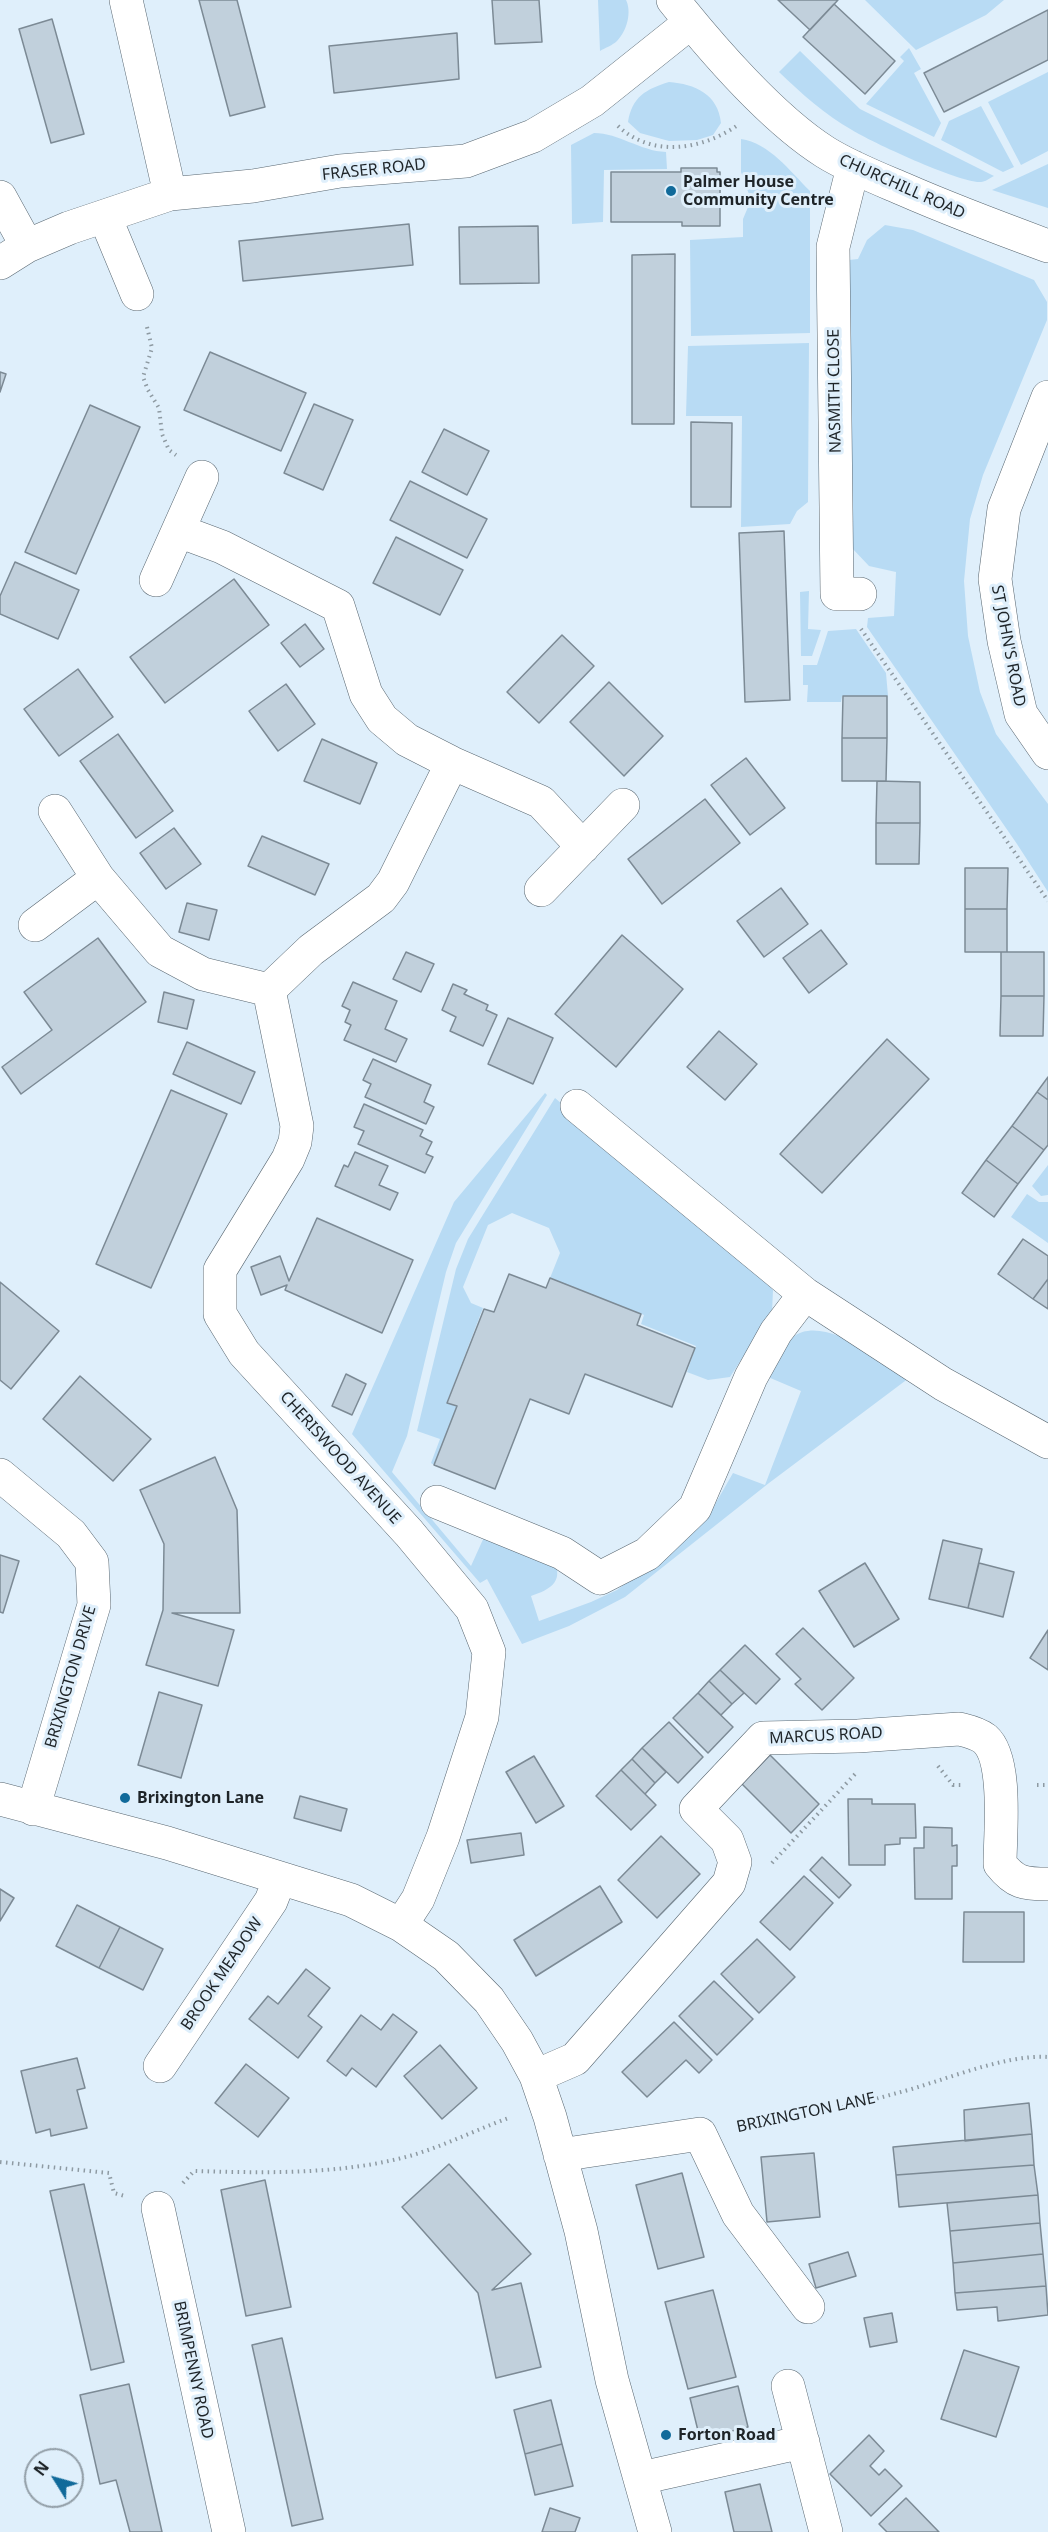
<!DOCTYPE html>
<style>
body{margin:0}
#map{position:relative;width:1048px;height:2532px;overflow:hidden;background:#dfeffb;font-family:"Noto Sans",sans-serif}
canvas{display:block}
.north{position:absolute;left:24px;top:2448px;width:60px;height:60px;box-sizing:border-box;background:#dfeffb;border:2px solid #929ea7;border-radius:50%;rotate:307deg;font-size:16px;font-weight:700;line-height:24px;text-align:center;color:#1e2428}
.north::after{content:'';display:block;margin:auto;width:21px;height:27px;background:#116a9a;clip-path:polygon(50% 0,100% 100%,50% 72%,0 100%)}
</style>
<div id="map">
<canvas width="1048" height="2532"></canvas>
<div class="north">N</div>
</div>
<script>
const c = document.querySelector('canvas').getContext('2d');
c.lineJoin = 'round';
function paint(path, color) { c.fillStyle = color; c.fill(path, 'evenodd'); }
function strokePath(path, color, width, dash) { c.strokeStyle = color; c.lineWidth = width; c.lineCap = dash ? 'butt' : 'round'; c.setLineDash(dash || []); c.stroke(path); }
function write(font, color, halo, rows, align = 'center') {
  c.font = font + ' "Noto Sans",sans-serif'; c.lineWidth = 6; c.setLineDash([]); c.textBaseline = 'middle'; c.strokeStyle = halo; c.fillStyle = color; for (const [text, x, y, turn = 0] of rows) {
    c.save(); c.translate(x, y); c.rotate((+turn || 0) * Math.PI / 180); c.textAlign = isNaN(turn) ? turn : align; if (halo) c.strokeText(text, 0, 0); c.fillText(text, 0, 0); c.restore();
  }
}
paint(new Path2D(`
 M 598,0 L 626,0 C 632,12 627,31 617,41 C 613,45 605,48 600,51 Z
 M 865,0 L 1004,0 L 986,15 L 916,50 Z
 M 909,48 L 921,69 L 914,73 L 941,123 L 934,137 L 866,104 L 904,61 L 900,57 Z
 M 800,51 L 860,109 L 994,176 C 990,178 985,182 981,182 C 962,184 871,142 852,130 C 825,115 801,93 779,72 Z
 M 1048,72 L 1048,151 L 1021,165 L 988,102 Z
 M 669,82 C 695,84 718,94 721,123 L 713,135 L 697,140 L 669,141 L 640,133 L 628,122 C 632,97 646,89 669,82 Z
 M 981,106 L 1014,167 L 1003,172 L 941,140 L 949,121 Z
 M 594,133 C 619,133 640,151 666,152 L 667,169 L 604,170 L 603,222 L 572,224 L 571,145 Z
 M 741,139 C 769,143 790,171 810,191 L 810,333 L 691,336 L 690,240 L 743,237 L 743,219 L 751,200 L 741,172 Z
 M 1048,164 L 1048,208 L 992,190 Z
 M 885,225 L 913,230 L 1034,280 L 1047,302 L 1047,320 L 983,475 L 970,519 L 964,581 L 968,636 L 980,692 L 996,734 L 1048,804 L 1048,892 L 1017,844 L 867,627 L 868,618 L 894,616 L 896,572 L 869,566 L 851,547 L 849,260 L 858,259 L 867,240 Z
 M 809,343 L 808,502 L 797,511 L 790,524 L 741,527 L 742,416 L 686,416 L 688,346 Z
 M 809,591 L 808,629 L 821,630 L 812,656 L 801,656 L 800,592 Z
 M 856,629 L 886,673 L 888,696 L 842,696 L 841,702 L 807,702 L 808,685 L 803,685 L 803,665 L 817,665 L 828,631 Z
 M 545,1093 L 547,1095 L 456,1243 L 446,1272 L 407,1436 L 392,1472 L 471,1566 L 485,1535 L 556,1566 C 562,1585 545,1591 531,1596 L 539,1621 L 591,1602 L 617,1590 L 655,1561 L 714,1506 L 733,1473 L 765,1485 L 801,1391 L 768,1377 C 775,1365 783,1346 793,1337 C 823,1313 884,1361 909,1378 L 769,1483 L 625,1597 L 569,1626 L 522,1644 L 487,1579 L 480,1583 L 352,1434 L 454,1202 Z
 M 555,1098 L 752,1267 L 773,1290 L 772,1312 L 730,1377 L 708,1380 L 687,1372 L 696,1346 L 641,1324 L 644,1315 L 550,1278 L 560,1253 L 549,1228 L 512,1213 L 488,1225 L 463,1287 L 471,1303 L 483,1308 L 447,1402 L 457,1406 L 434,1465 L 431,1463 L 440,1439 L 417,1431 L 456,1269 L 468,1239 Z
 M 1048,1165 L 1048,1195 L 1041,1196 L 1032,1186 Z
 M 1027,1194 L 1039,1202 L 1048,1202 L 1048,1243 L 1011,1217 Z`), '#b8dbf4');
const building = new Path2D(`
 M 199,0 L 237,0 L 265,107 L 230,116 Z
 M 492,0 L 539,0 L 542,42 L 495,44 Z
 M 778,0 L 838,0 L 810,30 Z
 M 834,4 L 895,61 L 865,94 L 803,37 Z
 M 1048,10 L 1048,60 L 944,112 L 924,73 Z
 M 52,19 L 84,134 L 51,143 L 19,29 Z
 M 457,33 L 459,79 L 334,93 L 329,46 Z
 M 681,168 L 717,168 L 717,172 L 720,172 L 720,226 L 682,226 L 682,222 L 611,222 L 611,172 L 681,172 Z
 M 409,224 L 413,265 L 243,281 L 239,241 Z
 M 538,226 L 539,283 L 460,284 L 459,227 Z
 M 675,254 L 674,424 L 632,424 L 632,255 Z
 M 210,352 L 306,393 L 281,451 L 184,410 Z
 M 0,372 L 6,374 L 0,392 Z
 M 314,404 L 353,420 L 323,490 L 284,473 Z
 M 90,405 L 140,427 L 76,574 L 25,552 Z
 M 691,422 L 732,423 L 731,507 L 691,507 Z
 M 444,429 L 489,451 L 467,495 L 422,472 Z
 M 410,481 L 487,519 L 467,558 L 390,520 Z
 M 784,531 L 790,700 L 745,702 L 739,533 Z
 M 396,537 L 463,570 L 440,615 L 373,583 Z
 M 15,562 L 79,590 L 58,639 L 0,614 L 0,596 Z
 M 234,579 L 269,625 L 165,703 L 130,657 Z
 M 305,624 L 324,649 L 300,667 L 281,643 Z
 M 562,635 L 594,666 L 539,723 L 507,692 Z
 M 78,669 L 113,717 L 59,756 L 24,709 Z
 M 609,682 L 663,736 L 624,776 L 570,722 Z
 M 286,684 L 315,724 L 278,751 L 249,711 Z
 M 843,696 L 887,696 L 887,738 L 842,738 Z
 M 118,734 L 173,811 L 136,838 L 80,761 Z
 M 842,738 L 887,738 L 886,781 L 842,781 Z
 M 322,739 L 377,763 L 360,804 L 304,781 Z
 M 746,758 L 785,808 L 750,835 L 711,785 Z
 M 877,781 L 920,782 L 920,823 L 876,823 Z
 M 705,799 L 740,843 L 662,904 L 628,859 Z
 M 876,823 L 920,823 L 919,864 L 876,864 Z
 M 174,828 L 201,864 L 166,889 L 140,853 Z
 M 262,836 L 329,864 L 315,895 L 248,866 Z
 M 965,868 L 1008,868 L 1007,909 L 965,909 Z
 M 781,888 L 808,924 L 764,957 L 737,921 Z
 M 187,903 L 217,910 L 209,940 L 179,932 Z
 M 965,909 L 1007,909 L 1007,952 L 965,952 Z
 M 821,930 L 847,964 L 809,993 L 783,958 Z
 M 622,935 L 683,989 L 616,1067 L 555,1014 Z
 M 98,938 L 146,1002 L 21,1094 L 2,1067 L 52,1030 L 24,992 Z
 M 406,952 L 434,964 L 421,992 L 393,979 Z
 M 1001,952 L 1044,952 L 1044,996 L 1001,996 Z
 M 353,982 L 397,1001 L 385,1029 L 407,1039 L 396,1062 L 344,1040 L 351,1025 L 345,1022 L 350,1010 L 342,1006 Z
 M 453,984 L 467,990 L 464,994 L 488,1005 L 486,1010 L 497,1015 L 483,1046 L 450,1031 L 456,1017 L 442,1010 Z
 M 164,992 L 194,1000 L 187,1029 L 158,1022 Z
 M 1001,996 L 1044,996 L 1043,1036 L 1000,1036 Z
 M 508,1018 L 553,1038 L 533,1084 L 488,1064 Z
 M 719,1031 L 757,1064 L 725,1100 L 687,1067 Z
 M 887,1039 L 929,1079 L 822,1193 L 780,1154 Z
 M 187,1042 L 255,1072 L 241,1104 L 173,1074 Z
 M 373,1059 L 431,1085 L 424,1102 L 434,1107 L 426,1124 L 365,1097 L 371,1084 L 363,1080 Z
 M 1048,1077 L 1048,1100 L 1037,1092 Z
 M 171,1090 L 227,1114 L 151,1288 L 96,1264 Z
 M 1037,1092 L 1048,1100 L 1048,1145 L 1044,1150 L 1012,1126 Z
 M 364,1104 L 423,1130 L 420,1136 L 432,1142 L 426,1154 L 433,1157 L 425,1173 L 358,1144 L 364,1131 L 354,1127 Z
 M 1012,1126 L 1044,1150 L 1018,1184 L 986,1160 Z
 M 355,1152 L 388,1166 L 379,1185 L 398,1193 L 390,1210 L 335,1186 L 344,1165 L 348,1167 Z
 M 986,1160 L 1018,1184 L 994,1217 L 962,1193 Z
 M 317,1218 L 413,1260 L 382,1333 L 285,1290 L 287,1285 L 261,1295 L 251,1267 L 280,1256 L 289,1281 Z
 M 1023,1239 L 1048,1256 L 1048,1279 L 1033,1299 L 998,1274 Z
 M 509,1274 L 546,1288 L 550,1278 L 641,1314 L 637,1325 L 695,1348 L 672,1407 L 585,1374 L 569,1414 L 530,1399 L 495,1489 L 434,1465 L 457,1406 L 447,1403 L 484,1309 L 494,1312 Z
 M 1048,1279 L 1048,1309 L 1033,1299 Z
 M 0,1282 L 59,1331 L 11,1389 L 0,1380 Z
 M 346,1374 L 366,1384 L 352,1415 L 332,1406 Z
 M 80,1376 L 151,1439 L 113,1481 L 43,1419 Z
 M 215,1457 L 237,1510 L 240,1613 L 172,1613 L 234,1630 L 218,1686 L 146,1665 L 163,1610 L 164,1544 L 140,1490 Z
 M 943,1540 L 982,1549 L 968,1608 L 929,1599 Z
 M 0,1555 L 19,1561 L 3,1613 L 0,1612 Z
 M 865,1563 L 899,1619 L 854,1647 L 819,1591 Z
 M 979,1563 L 1014,1572 L 1003,1617 L 968,1608 Z
 M 803,1628 L 854,1678 L 822,1710 L 795,1684 L 801,1679 L 776,1654 Z
 M 1048,1630 L 1048,1670 L 1030,1658 Z
 M 745,1645 L 780,1679 L 756,1704 L 720,1670 Z
 M 720,1670 L 744,1693 L 732,1704 L 709,1681 Z
 M 709,1681 L 732,1704 L 721,1715 L 698,1693 Z
 M 159,1692 L 202,1705 L 181,1778 L 138,1765 Z
 M 698,1693 L 733,1727 L 708,1753 L 673,1718 Z
 M 669,1722 L 703,1757 L 678,1783 L 642,1748 Z
 M 642,1748 L 666,1772 L 655,1783 L 632,1759 Z
 M 770,1755 L 819,1804 L 791,1833 L 742,1784 Z
 M 534,1756 L 564,1806 L 536,1823 L 506,1772 Z
 M 632,1759 L 655,1783 L 645,1794 L 621,1770 Z
 M 621,1770 L 656,1805 L 631,1830 L 596,1796 Z
 M 300,1796 L 347,1809 L 341,1831 L 294,1818 Z
 M 848,1799 L 872,1799 L 872,1804 L 915,1804 L 916,1838 L 900,1838 L 900,1844 L 885,1845 L 885,1865 L 849,1865 Z
 M 924,1827 L 952,1828 L 952,1846 L 957,1845 L 957,1866 L 952,1866 L 952,1899 L 915,1899 L 914,1848 L 924,1848 Z
 M 521,1833 L 524,1855 L 471,1863 L 467,1840 Z
 M 661,1836 L 700,1874 L 657,1918 L 618,1880 Z
 M 822,1857 L 851,1885 L 839,1898 L 810,1870 Z
 M 804,1876 L 833,1903 L 790,1950 L 760,1922 Z
 M 600,1886 L 622,1922 L 536,1976 L 514,1940 Z
 M 0,1889 L 14,1898 L 0,1921 Z
 M 77,1905 L 120,1927 L 99,1968 L 56,1946 Z
 M 964,1912 L 1024,1912 L 1024,1962 L 963,1962 Z
 M 120,1927 L 163,1949 L 143,1990 L 99,1968 Z
 M 757,1939 L 795,1977 L 759,2013 L 721,1974 Z
 M 306,1969 L 330,1988 L 308,2016 L 322,2027 L 298,2058 L 249,2019 L 268,1996 L 278,2004 Z
 M 714,1981 L 753,2019 L 717,2055 L 679,2016 Z
 M 393,2014 L 417,2032 L 376,2087 L 352,2068 L 346,2076 L 327,2061 L 361,2015 L 381,2030 Z
 M 674,2022 L 712,2060 L 699,2073 L 686,2060 L 647,2097 L 622,2072 Z
 M 440,2045 L 477,2088 L 442,2119 L 404,2076 Z
 M 77,2058 L 85,2088 L 77,2090 L 87,2128 L 51,2136 L 50,2129 L 36,2133 L 21,2071 Z
 M 246,2064 L 289,2098 L 258,2137 L 215,2103 Z
 M 1029,2103 L 1032,2134 L 965,2141 L 964,2110 Z
 M 1032,2134 L 1034,2165 L 896,2175 L 893,2147 Z
 M 814,2153 L 820,2217 L 767,2222 L 761,2157 Z
 M 449,2164 L 531,2254 L 492,2290 L 521,2283 L 541,2367 L 496,2378 L 478,2293 L 402,2207 Z
 M 1034,2165 L 1038,2195 L 899,2207 L 896,2175 Z
 M 682,2173 L 704,2257 L 658,2269 L 636,2185 Z
 M 265,2180 L 291,2307 L 246,2316 L 221,2190 Z
 M 84,2184 L 124,2362 L 91,2370 L 50,2191 Z
 M 1038,2195 L 1040,2223 L 950,2231 L 947,2203 Z
 M 1040,2223 L 1043,2254 L 953,2263 L 950,2231 Z
 M 848,2252 L 856,2276 L 816,2288 L 809,2264 Z
 M 1043,2254 L 1046,2286 L 955,2293 L 953,2263 Z
 M 1046,2286 L 1048,2315 L 998,2321 L 997,2307 L 957,2310 L 955,2293 Z
 M 713,2290 L 736,2377 L 688,2389 L 665,2302 Z
 M 892,2313 L 897,2342 L 870,2347 L 864,2318 Z
 M 282,2338 L 323,2519 L 292,2526 L 252,2345 Z
 M 964,2350 L 1019,2367 L 996,2437 L 941,2419 Z
 M 129,2384 L 162,2532 L 130,2532 L 116,2480 L 100,2484 L 80,2395 Z
 M 738,2386 L 748,2427 L 700,2439 L 690,2398 Z
 M 551,2400 L 562,2444 L 525,2454 L 514,2410 Z
 M 869,2435 L 884,2451 L 870,2466 L 879,2475 L 885,2469 L 902,2486 L 871,2516 L 830,2474 Z
 M 562,2444 L 573,2486 L 535,2495 L 525,2454 Z
 M 760,2484 L 772,2532 L 734,2532 L 725,2492 Z
 M 906,2498 L 939,2532 L 887,2532 L 879,2524 Z
 M 550,2508 L 580,2518 L 575,2532 L 542,2532 Z`);
paint(building, '#c1d0dc');
strokePath(building, '#7c8a95', 1.5);
const minor = new Path2D(`
 M 126,0 L 170,194
 M 673,0 C 712,49 773,119 825,152 C 849,167 877,178 903,189 C 951,210 999,228 1048,246
 M 853,167 L 833,247 L 837,594 L 860,594
 M 0,197 L 27,246
 M 105,217 L 137,294
 M 0,263 L 27,246 L 69,228 L 170,194 L 253,186 L 340,171 L 466,161 L 533,136 L 592,101 L 691,22
 M 1048,397 L 1004,509 L 995,579 L 1004,641 L 1021,714 L 1048,753
 M 179,531 L 222,547 L 338,606 L 366,694 L 382,719 L 407,740 L 452,763 L 541,802 L 583,847
 M 156,580 L 202,477
 M 55,811 L 98,878 L 160,951 L 203,974 L 269,990
 M 541,890 L 623,805
 M 35,925 L 98,878
 M 577,1106 L 805,1294
 M 0,1475 L 71,1534 L 92,1562 L 94,1605 L 33,1809
 M 437,1502 L 562,1553 L 600,1578 L 647,1554 L 695,1508 L 751,1377 L 776,1332 L 805,1294 L 943,1384 L 1048,1442
 M 0,1799 L 167,1843 L 351,1900 L 401,1925 L 446,1956 L 489,2000 L 517,2041 L 536,2076 L 550,2117 L 581,2231 L 612,2380 L 655,2532
 M 401,1925 L 418,1899 L 443,1837 L 482,1717 L 489,1652 L 472,1609 L 409,1533 L 244,1353 L 220,1314 L 220,1270 L 288,1159 L 295,1142 L 297,1126 L 269,990 L 311,950 L 381,898 L 393,882 L 452,763
 M 160,2066 L 271,1901 L 280,1878
 M 536,2076 L 575,2059 L 729,1883 L 735,1862 L 727,1840 L 696,1809 L 763,1738 L 858,1736 L 959,1729 C 967,1731 977,1733 985,1739 C 1008,1759 1000,1835 1000,1864 C 1015,1883 1024,1884 1048,1884
 M 560,2155 L 700,2134 L 738,2214 L 808,2307
 M 158,2208 L 229,2532
 M 788,2386 L 826,2532
 M 641,2478 L 803,2442`);
strokePath(minor, '#596771', 34);
strokePath(new Path2D(`
 M 618,126 C 652,158 702,150 738,125
 M 147,327 L 152,348 L 143,377 L 148,390 L 159,408 L 162,434 L 169,450 L 176,455
 M 861,629 L 1048,901
 M 938,1766 L 953,1785 L 963,1785
 M 1037,1785 L 1048,1785
 M 772,1863 L 857,1772
 M 736,2128 C 790,2119 844,2108 897,2093 C 941,2082 1004,2054 1048,2057
 M 0,2162 L 109,2173 L 114,2193 L 125,2196
 M 183,2183 L 194,2171 C 266,2173 343,2175 413,2155 C 446,2145 478,2129 511,2117`), '#8e9aa2', 4, [1.5, 4.5]);
strokePath(minor, '#fff', 33);
for (const [x, y, r, color] of [
 [671,191,6,"#116a9a"],
 [125,1798,6,"#116a9a"],
 [666,2435,6,"#116a9a"]
]) { const dot = new Path2D(); dot.arc(x, y, r, 0, 2 * Math.PI); c.fillStyle = color; c.fill(dot); strokePath(dot, '#dfeffb', 2); }
write('16px', '#1e2428', '#dfeffb', [
 ["FRASER ROAD",374,170,-6],
 ["CHURCHILL ROAD",902,187,24],
 ["NASMITH CLOSE",835,391,-91],
 ["ST JOHN'S ROAD",1008,646,79],
 ["CHERISWOOD AVENUE",340,1458,48],
 ["BRIXINGTON DRIVE",71,1677,-74],
 ["MARCUS ROAD",826,1736,-3],
 ["BROOK MEADOW",222,1974,-56],
 ["BRIXINGTON LANE",806,2113,-12],
 ["BRIMPENNY ROAD",193,2370,78]
]);
write('bold 16px', '#1e2428', '#dfeffb', [
 ["Palmer House",683,182],
 ["Community Centre",683,200],
 ["Brixington Lane",137,1798],
 ["Forton Road",678,2435]
], 'left');
</script>
